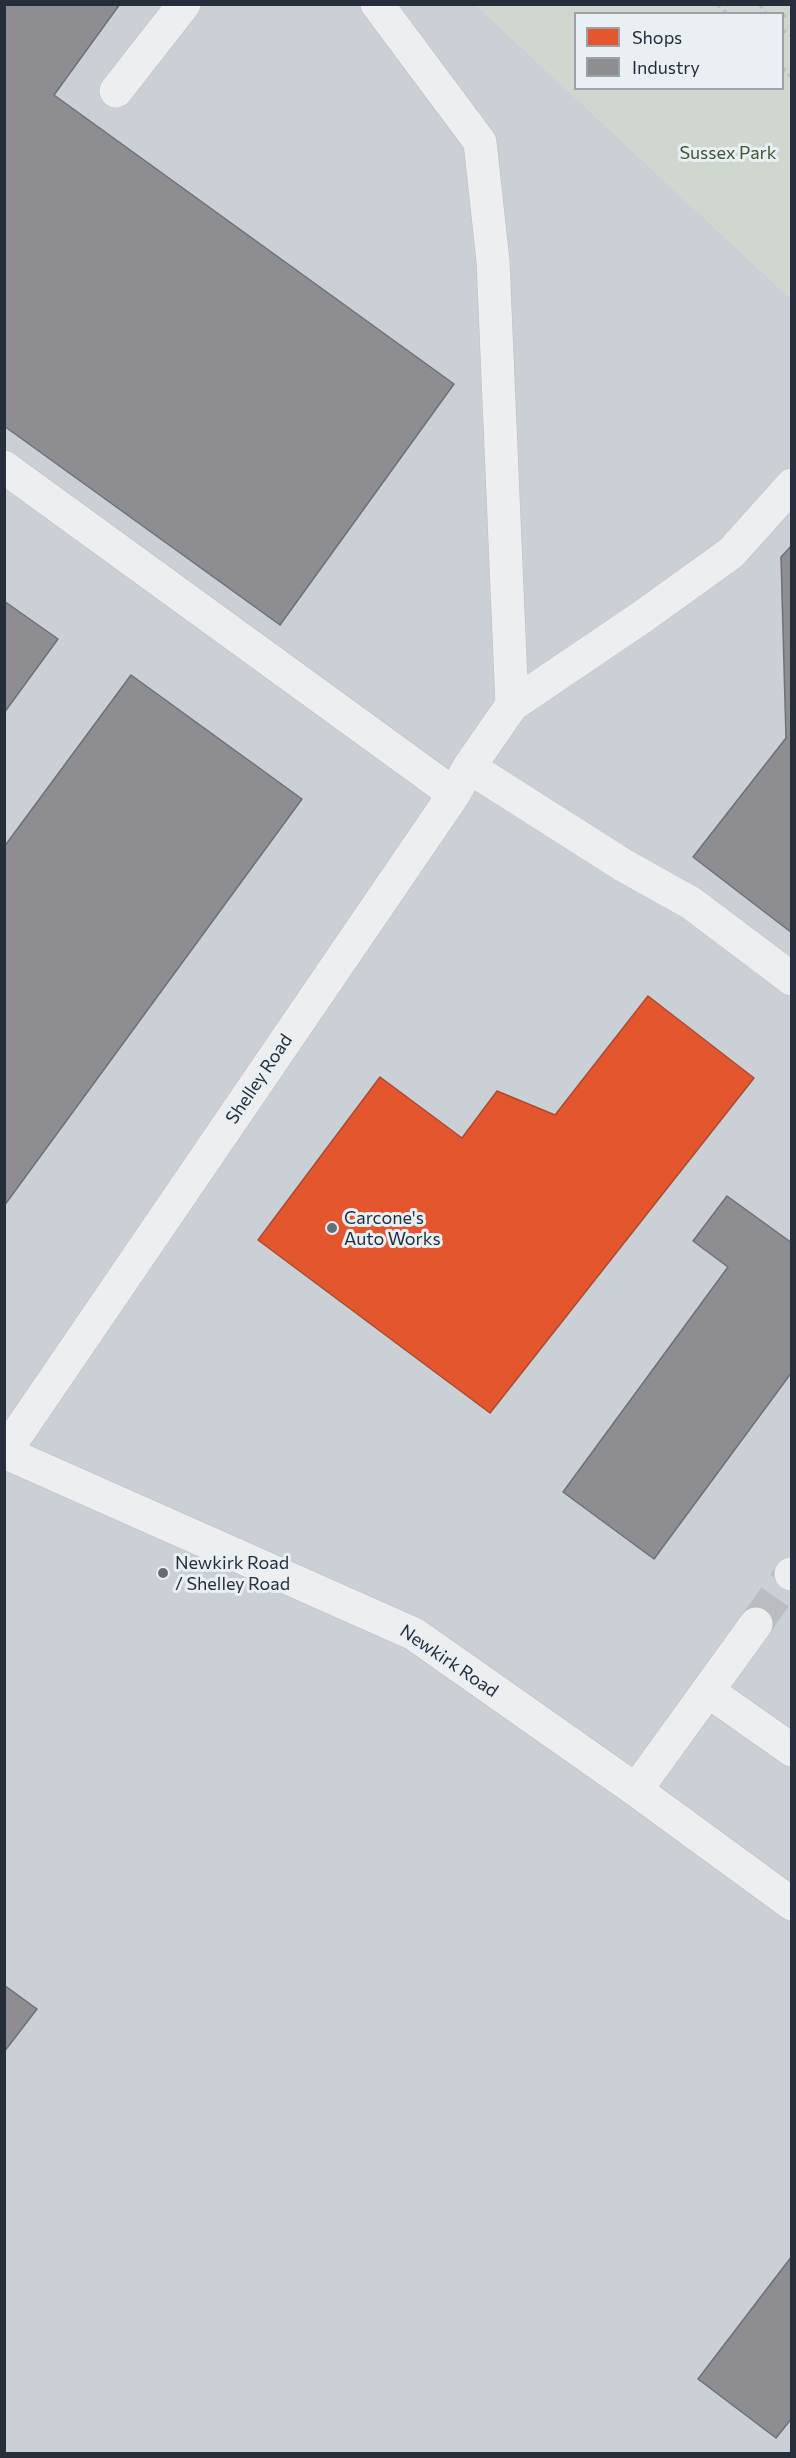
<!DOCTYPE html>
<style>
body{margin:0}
#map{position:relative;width:796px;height:2458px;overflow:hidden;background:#dee0e3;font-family:Commissioner,sans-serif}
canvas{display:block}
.frame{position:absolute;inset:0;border:6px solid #252f3c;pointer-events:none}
.legend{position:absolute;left:574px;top:12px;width:210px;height:78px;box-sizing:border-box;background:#eaeff4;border:2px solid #9ba2aa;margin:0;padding:8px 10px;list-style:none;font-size:18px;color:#252f3c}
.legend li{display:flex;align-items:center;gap:12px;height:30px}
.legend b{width:30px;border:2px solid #9ba2aa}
</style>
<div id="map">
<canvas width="796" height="2458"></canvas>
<div class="frame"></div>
<ul class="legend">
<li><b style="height:16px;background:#e4572e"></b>Shops</li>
<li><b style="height:16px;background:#8d8d92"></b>Industry</li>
</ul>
</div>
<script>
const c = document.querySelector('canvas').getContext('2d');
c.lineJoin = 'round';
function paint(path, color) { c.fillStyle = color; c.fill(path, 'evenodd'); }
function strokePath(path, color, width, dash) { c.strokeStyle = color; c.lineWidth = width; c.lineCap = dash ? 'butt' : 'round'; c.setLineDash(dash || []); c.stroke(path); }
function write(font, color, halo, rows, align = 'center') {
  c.font = font + ' Commissioner,sans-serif'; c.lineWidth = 6; c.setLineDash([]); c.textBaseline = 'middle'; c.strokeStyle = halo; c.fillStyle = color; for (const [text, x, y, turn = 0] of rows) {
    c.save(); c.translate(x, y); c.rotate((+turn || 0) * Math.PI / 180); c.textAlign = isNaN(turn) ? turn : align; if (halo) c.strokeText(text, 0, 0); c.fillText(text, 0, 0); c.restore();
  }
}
paint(new Path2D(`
 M 5,5 L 476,5 L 791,299 L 791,2453 L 5,2454 Z`), '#cbd0d7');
paint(new Path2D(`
 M 476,5 L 791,5 L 791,299 ZM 576,14 L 782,14 L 782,88 L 576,88 Z`), '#cfd7ce');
const shops = new Path2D(`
 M 648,996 L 754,1078 L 490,1413 L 258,1240 L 380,1077 L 462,1138 L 497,1091 L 555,1115 Z`);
paint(shops, '#e4572e');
strokePath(shops, '#ab4b32', 1.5);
const industry = new Path2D(`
 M 4,4 L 120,4 L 54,95 L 454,384 L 280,625 L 4,426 Z
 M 792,545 L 792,933 L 693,857 L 786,738 L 781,557 Z
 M 4,601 L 58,639 L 4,713 Z
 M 131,675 L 302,799 L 4,1206 L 4,847 Z
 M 727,1196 L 792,1243 L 792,1372 L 654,1559 L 563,1492 L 728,1267 L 693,1241 Z
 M 4,1985 L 37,2009 L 4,2052 Z
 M 792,2256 L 792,2418 L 776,2438 L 698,2379 Z`);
paint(industry, '#8d8d92');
strokePath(industry, '#6e7178', 1.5);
strokePath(new Path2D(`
 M 756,1624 L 791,1574`), '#b9bdc2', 33, [33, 16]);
const minor = new Path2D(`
 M 377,4 L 480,142 L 493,261 L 512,705
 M 116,91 L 184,4
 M 4,467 L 454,794
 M 469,767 L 623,865 L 691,903 L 792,979
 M 4,1452 L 414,1634 L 636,1790 L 792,1904
 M 5,1452 L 454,794 L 469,767 L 512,705 L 642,617 L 731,553 L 792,485
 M 791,1574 L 792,1574
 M 708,1691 L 792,1750
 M 636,1790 L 756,1624`);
strokePath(minor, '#bcbec1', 34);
strokePath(new Path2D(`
 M 717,4 L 727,14
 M 760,4 L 766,14
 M 782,17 L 792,12
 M 782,30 L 792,36
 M 782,68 L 792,77`), '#bdbfc3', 4, [4.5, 4.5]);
strokePath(minor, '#edeef0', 33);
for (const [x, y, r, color] of [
 [332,1228,6,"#666d76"],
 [163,1573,6,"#666d76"]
]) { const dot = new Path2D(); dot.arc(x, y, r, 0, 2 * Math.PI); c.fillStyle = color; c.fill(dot); strokePath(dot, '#eaeff4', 2); }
write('18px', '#3b5831', '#eaeff4', [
 ["Sussex Park",728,153]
]);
write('18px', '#252f3c', '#eaeff4', [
 ["Shelley Road",259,1079,-56],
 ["Newkirk Road",449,1661,34]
]);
write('18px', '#252f3c', '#eaeff4', [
 ["Carcone's",344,1218],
 ["Auto Works",344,1239],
 ["Newkirk Road",175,1563],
 ["/ Shelley Road",175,1584]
], 'left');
</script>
